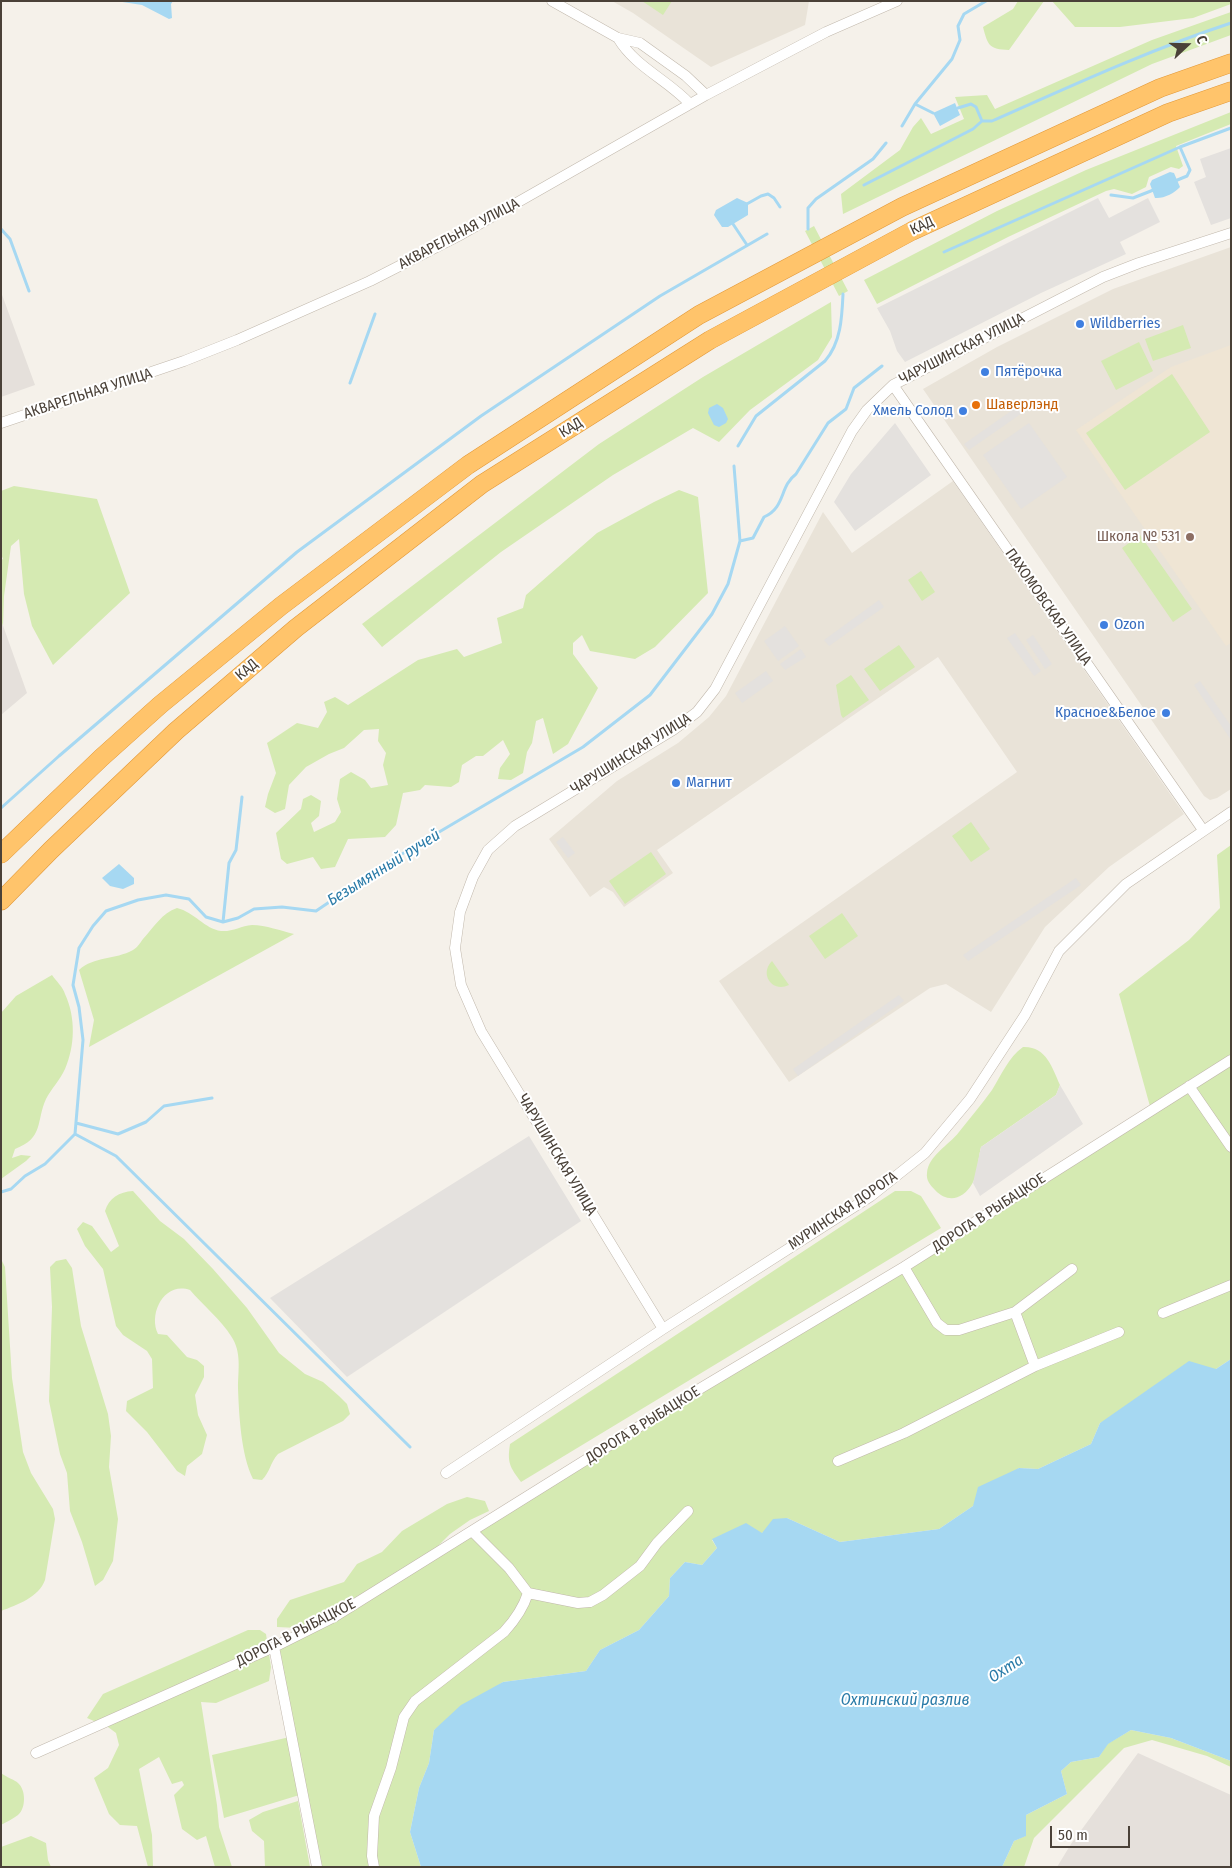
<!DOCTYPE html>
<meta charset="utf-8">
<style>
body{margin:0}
#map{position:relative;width:1232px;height:1868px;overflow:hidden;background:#f5f1ea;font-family:"Fira Sans Condensed",sans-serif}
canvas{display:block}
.frame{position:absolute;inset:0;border:2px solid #4a4138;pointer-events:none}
.north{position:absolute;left:1162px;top:20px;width:50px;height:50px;-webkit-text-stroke:4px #fff;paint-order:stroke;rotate:69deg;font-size:14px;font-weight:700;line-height:20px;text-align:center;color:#4a4138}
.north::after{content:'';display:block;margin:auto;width:18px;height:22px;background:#4a4138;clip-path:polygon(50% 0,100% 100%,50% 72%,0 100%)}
.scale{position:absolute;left:1050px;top:1826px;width:80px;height:22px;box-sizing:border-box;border:2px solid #4a4138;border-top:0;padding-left:6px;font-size:15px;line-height:18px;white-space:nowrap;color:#4a4138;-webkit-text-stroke:4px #fff;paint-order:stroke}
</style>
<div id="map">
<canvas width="1232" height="1868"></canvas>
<div class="frame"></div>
<div class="north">С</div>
<div class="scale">50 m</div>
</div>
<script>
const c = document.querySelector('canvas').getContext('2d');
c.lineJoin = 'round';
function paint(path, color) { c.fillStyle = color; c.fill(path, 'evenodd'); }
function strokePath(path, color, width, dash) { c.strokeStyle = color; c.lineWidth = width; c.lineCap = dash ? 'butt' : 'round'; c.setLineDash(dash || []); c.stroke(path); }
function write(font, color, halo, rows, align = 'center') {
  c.font = font + ' "Fira Sans Condensed",sans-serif'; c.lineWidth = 4; c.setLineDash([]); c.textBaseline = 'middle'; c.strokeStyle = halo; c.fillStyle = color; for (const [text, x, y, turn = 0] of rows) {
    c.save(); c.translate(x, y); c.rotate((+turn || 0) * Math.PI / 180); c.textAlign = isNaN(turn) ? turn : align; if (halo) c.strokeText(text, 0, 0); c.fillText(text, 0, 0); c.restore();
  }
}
paint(new Path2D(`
 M 612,1 L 809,1 L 805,25 L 711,67 L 633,13 Z
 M 1231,247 L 1231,789 L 1217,798 L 1210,800 L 1204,796 L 923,389 L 997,347 L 1113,289 Z
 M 953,481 L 1184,814 L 1109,867 L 1045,927 L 991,1012 L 946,984 L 930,988 L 789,1082 L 719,981 L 1017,772 L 938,657 L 657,850 L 673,873 L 624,907 L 613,892 L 604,887 L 590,897 L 549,839 L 617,781 L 678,743 L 709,717 L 726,696 L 823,512 L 852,553 Z`), '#e9e3d8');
paint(new Path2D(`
 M 1,292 L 35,385 L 1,397 Z
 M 1,620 L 27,693 L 1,715 Z
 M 1138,1753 L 1231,1795 L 1231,1867 L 1057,1867 L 1071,1844 Z`), '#e5e0db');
paint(new Path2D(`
 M 1231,345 L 1231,643 L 1226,646 L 1076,430 L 1171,367 Z`), '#efe5d4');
paint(new Path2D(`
 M 642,1 L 672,1 L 663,15 Z
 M 1018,1 L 1044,1 L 1009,50 C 989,49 988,46 983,27 L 1013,9 Z
 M 1052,1 L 1231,1 L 1231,4 L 1193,18 L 1120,27 L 1075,27 Z
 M 1231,12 L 1231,35 L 1152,64 L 843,214 L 841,194 L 900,150 L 913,127 L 921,118 L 931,134 L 964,119 L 955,97 L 987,95 L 995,109 L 1152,40 Z
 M 1231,112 L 1231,124 L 1176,146 L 1183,166 L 1179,169 L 1171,167 L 1149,177 L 1146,187 L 1132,194 L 1114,189 L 1106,191 L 1008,237 L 877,304 L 864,280 L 997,211 L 1086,170 Z
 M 814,226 L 848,291 L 839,296 L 805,231 Z
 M 831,302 L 832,337 L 818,360 L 750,410 L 719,442 L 693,428 L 613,475 L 501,552 L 382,647 L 362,624 L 599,444 L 703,377 Z
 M 1183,325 L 1191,348 L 1153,361 L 1145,339 Z
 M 1139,342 L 1153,371 L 1116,390 L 1101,361 Z
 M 1172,374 L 1210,432 L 1125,490 L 1086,433 Z
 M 14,486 L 97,499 L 130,593 L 53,665 L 32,626 L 24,594 L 19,539 L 11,546 L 4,596 L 3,626 L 1,620 L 1,560 L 3,559 L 1,554 L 1,491 Z
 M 679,490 L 698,497 L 708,593 L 655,647 L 635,659 L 590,651 L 582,635 L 573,643 L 573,654 L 598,688 L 568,744 L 553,754 L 543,718 L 536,721 L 532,743 L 527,752 L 523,773 L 511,780 L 498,779 L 500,768 L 510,754 L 503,740 L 483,756 L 476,756 L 462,765 L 459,782 L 451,787 L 425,785 L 420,790 L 403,793 L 396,825 L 385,837 L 348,839 L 335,867 L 321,869 L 313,857 L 287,864 L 281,859 L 276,833 L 301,809 L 303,799 L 311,795 L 321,801 L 319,816 L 311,823 L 314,832 L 335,822 L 341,812 L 337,799 L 340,779 L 351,772 L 365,780 L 371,788 L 388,785 L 383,765 L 386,753 L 378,741 L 379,729 L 364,730 L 344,748 L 329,754 L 306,767 L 289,785 L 285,809 L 275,813 L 265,807 L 268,794 L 276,773 L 267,743 L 297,723 L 318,728 L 327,712 L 324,702 L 335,697 L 348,705 L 418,660 L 457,649 L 464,657 L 502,643 L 497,618 L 523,608 L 526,595 L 597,533 L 654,502 Z
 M 1140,535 L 1192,609 L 1173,622 L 1122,548 Z
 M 921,571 L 935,592 L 922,601 L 908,580 Z
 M 899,645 L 915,667 L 880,691 L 864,669 Z
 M 851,675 L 869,700 L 843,718 L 841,715 L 836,685 Z
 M 971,822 L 990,849 L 971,862 L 952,836 Z
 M 1231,845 L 1231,1359 L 1216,1369 L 1100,1423 L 1091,1444 L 1038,1469 L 1019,1468 L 973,1506 L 939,1529 L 840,1542 L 787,1518 L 762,1533 L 712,1540 L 717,1548 L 702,1565 L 685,1562 L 670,1578 L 669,1596 L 639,1630 L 600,1650 L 586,1671 L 503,1682 L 434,1730 L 429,1763 L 419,1788 L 410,1832 L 421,1867 L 318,1867 L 306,1793 L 224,1818 L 212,1755 L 294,1736 L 279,1648 L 1151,1110 L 1119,994 L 1189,940 L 1220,908 L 1217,855 Z
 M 651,852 L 666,874 L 625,904 L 609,881 Z
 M 177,908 C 194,912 205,929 221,931 C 232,932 241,926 252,925 C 266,925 281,931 294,934 L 89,1047 L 94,1020 L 79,970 C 94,956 115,960 133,950 C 137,948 140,943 143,939 C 154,927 162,913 177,908 Z
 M 842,913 L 858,936 L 825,959 L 809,936 Z
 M 772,961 L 789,985 C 772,993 759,974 772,961 Z
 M 52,975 C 56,981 63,987 65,994 C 76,1018 75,1046 65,1069 C 60,1080 51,1089 46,1099 C 36,1121 44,1138 15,1149 L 12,1158 L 21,1155 L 31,1156 L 26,1161 L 1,1179 L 1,1013 L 16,996 Z
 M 1023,1047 C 1046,1046 1052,1067 1060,1085 L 1056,1095 L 981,1147 C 978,1158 978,1175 972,1184 C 963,1200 947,1203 935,1190 C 930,1185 926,1180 927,1173 C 928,1156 949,1145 959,1132 C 970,1118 982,1104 992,1090 C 1002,1074 1008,1058 1023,1047 Z
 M 133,1191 L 160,1221 L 184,1239 L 213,1269 L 247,1308 L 279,1353 L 305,1374 L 323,1382 L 339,1396 L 347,1404 L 350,1414 L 343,1421 L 278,1454 C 270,1463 270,1472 262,1480 L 253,1479 C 241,1455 239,1415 238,1388 C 238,1370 242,1352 231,1336 C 222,1321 202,1304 190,1290 C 164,1281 148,1314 158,1334 L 167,1335 L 187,1357 L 197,1360 L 204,1366 L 204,1377 L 195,1395 L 198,1415 L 207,1435 L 202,1454 L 187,1466 L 185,1476 L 177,1471 L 147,1432 L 126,1411 L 127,1401 L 153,1388 L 152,1359 L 147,1351 L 123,1335 L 116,1326 L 103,1269 L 85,1246 L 77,1229 L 83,1222 L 92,1226 L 111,1252 L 119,1246 L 105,1211 C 109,1198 119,1192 133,1191 Z
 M 895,1191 L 911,1191 L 921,1196 L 941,1228 L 521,1482 C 510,1467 507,1463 510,1444 Z
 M 1,1259 L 5,1267 L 12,1378 L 23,1452 L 31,1473 L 53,1509 L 55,1519 L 45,1580 C 39,1597 17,1605 1,1611 Z
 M 66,1259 L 72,1268 L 81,1326 L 108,1414 L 111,1436 L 109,1467 L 118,1519 L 113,1561 L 103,1580 L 95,1586 L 82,1542 L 70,1511 L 67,1473 L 60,1454 L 49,1401 L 52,1307 L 50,1267 L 56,1261 Z
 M 467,1497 L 485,1501 L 489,1511 L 470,1520 L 450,1534 L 433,1551 L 332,1614 L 298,1628 L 277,1627 L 277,1619 L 290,1600 L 344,1582 L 357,1564 L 382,1552 L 402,1531 L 447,1504 Z
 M 248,1630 L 260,1630 L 266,1634 L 271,1667 L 269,1681 L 216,1703 L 201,1702 L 217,1805 L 219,1827 L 232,1867 L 215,1867 L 206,1836 L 197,1840 L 182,1829 L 174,1795 L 184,1785 L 182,1781 L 172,1784 L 159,1757 L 139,1769 L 152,1835 L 153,1867 L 148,1867 L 137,1826 L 120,1825 L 109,1814 L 94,1778 L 108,1768 L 119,1745 L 116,1733 L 108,1727 L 87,1718 L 103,1694 Z
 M 1131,1730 L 1171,1738 L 1231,1761 L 1231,1767 L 1207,1756 L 1152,1740 L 1124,1748 L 1034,1838 L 1024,1867 L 1002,1867 L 1014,1841 L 1025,1836 L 1026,1815 L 1067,1794 L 1061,1771 L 1071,1762 L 1099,1757 L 1107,1744 Z
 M 1,1773 C 6,1777 15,1780 18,1783 C 26,1790 26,1808 18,1815 C 13,1819 6,1822 1,1825 Z
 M 298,1801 L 310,1867 L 265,1867 L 264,1841 L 252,1831 L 249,1820 L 263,1812 Z
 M 31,1836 L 46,1843 L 48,1860 L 51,1867 L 1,1867 L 1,1847 Z`), '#d5eab2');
paint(new Path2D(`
 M 1231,148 L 1231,218 L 1211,225 L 1194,182 L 1206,177 L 1200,159 Z
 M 1098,198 L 1109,218 L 1148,198 L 1160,222 L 1120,242 L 1126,254 L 1041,293 L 905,362 L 897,351 L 890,331 L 877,308 Z
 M 1021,404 L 1025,411 L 969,450 L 964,444 Z
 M 895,423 L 931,475 L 855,531 L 834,502 L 851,474 Z
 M 1029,423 L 1067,477 L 1021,509 L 983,455 Z
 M 879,600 L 884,607 L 829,646 L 824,640 Z
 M 785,626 L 799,646 L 778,661 L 764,641 Z
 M 1015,633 L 1041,671 L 1034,676 L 1007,638 Z
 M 1033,635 L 1052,664 L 1045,669 L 1026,640 Z
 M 801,649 L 806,657 L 785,670 L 780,664 Z
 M 766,671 L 773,681 L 742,703 L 735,693 Z
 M 1200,681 L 1231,726 L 1231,740 L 1194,685 Z
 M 563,837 L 575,853 L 568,858 L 556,842 Z
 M 1076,878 L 1081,885 L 968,961 L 963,955 Z
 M 899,995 L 904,1001 L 798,1076 L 793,1069 Z
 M 1060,1085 L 1083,1124 L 980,1196 L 973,1183 L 981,1147 L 1056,1095 Z
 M 529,1136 L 581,1221 L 347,1377 L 270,1298 Z`), '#e4e1de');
paint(new Path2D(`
 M 116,1 L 173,1 L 171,4 L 172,18 L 169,19 L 142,5 Z
 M 955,103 L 960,115 L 940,126 L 933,113 Z
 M 1170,172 L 1174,173 L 1180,187 C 1175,193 1163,199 1155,198 L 1150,184 L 1152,180 Z
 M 737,198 L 748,203 L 748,215 L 728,227 L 722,227 L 714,215 L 716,210 Z
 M 717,404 L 723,408 L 728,419 L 726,423 L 719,427 L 714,425 L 708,413 L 709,408 Z
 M 119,864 L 134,878 L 134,884 L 123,889 L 110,886 L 102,878 Z
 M 1231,1359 L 1231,1761 L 1171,1738 L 1131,1730 L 1108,1744 L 1099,1757 L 1071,1762 L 1061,1771 L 1067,1794 L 1026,1815 L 1026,1836 L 1014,1841 L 1002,1867 L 421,1867 L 410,1832 L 419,1788 L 429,1763 L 434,1730 L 461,1705 L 503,1682 L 586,1671 L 600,1650 L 639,1630 L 669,1596 L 670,1578 L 685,1562 L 702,1565 L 717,1548 L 712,1539 L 746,1523 L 762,1533 L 773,1519 L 787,1518 L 840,1542 L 939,1529 L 973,1506 L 978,1487 L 1019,1468 L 1038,1469 L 1091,1444 L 1100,1423 L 1189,1361 L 1216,1369 Z`), '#a6d8f2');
strokePath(new Path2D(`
 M 915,104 L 933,113
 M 958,108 L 971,104 L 976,107 L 982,121
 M 902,126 L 915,104 L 952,59 L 960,40 L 958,26 L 964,14 L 986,1
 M 1175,181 L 1187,176 L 1190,170 L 1180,147
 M 864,185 L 973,129 L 982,121 L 992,121 C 1071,86 1149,50 1231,23
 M 1111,195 L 1133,198 L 1156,189
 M 745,205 L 761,196 L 768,194 L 774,198 L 780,207
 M 731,221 L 747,245
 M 1,229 L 10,239 L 29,291
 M 808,229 L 808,208 L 816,199 L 873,159 L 886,143
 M 944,252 L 1180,147 L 1231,128
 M 350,383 L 375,314
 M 738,446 L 756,416 L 825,361 C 841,343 842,317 843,294
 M 740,541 L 753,538 L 764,517 C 786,507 779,487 796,474 L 828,423 L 846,409 L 854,388 L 882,366
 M 1,808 L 59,756 L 297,552 L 481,416 L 660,296 L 767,234
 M 223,922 L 229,863 L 236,850 L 242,797
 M 76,1123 L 118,1134 L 146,1122 L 164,1106 L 212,1098
 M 75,1134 L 116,1156 L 410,1447
 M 1,1192 L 11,1189 L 25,1176 L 45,1164 L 75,1134 L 83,1040 L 79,1007 L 73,985 L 79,948 L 93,926 L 106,911 L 138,900 L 166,895 L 189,899 L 206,917 L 223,922 L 238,918 L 254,909 L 282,907 L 316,911 L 390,861 L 583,747 L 650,695 L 712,614 L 728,584 L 740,541 L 734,466`), '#a6d8f2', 3);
const minor = new Path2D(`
 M 552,1 L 618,38 L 640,43 L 686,76 L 706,95
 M 618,38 C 635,67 668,80 690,104
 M 893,385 L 1203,830
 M 1,423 L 184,361 L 237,340 L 370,281 L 462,234 L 706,95 L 826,32 L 897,1
 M 1189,1086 L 1231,1147
 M 904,1267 L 937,1323 L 946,1330 L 959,1330 L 1015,1312 L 1072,1269
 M 1015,1312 L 1035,1366
 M 1163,1313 L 1231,1285
 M 663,1329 L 481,1031 L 461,985 L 455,948 L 460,912 L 473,877 L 488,850 L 515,826 L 673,730 L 697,712 L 715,689 L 852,431 L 867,410 L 893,385 L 1103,277 L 1139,263 L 1231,233
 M 838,1461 L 904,1433 L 1035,1366 L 1119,1332
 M 446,1473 L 663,1329 L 871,1196 L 925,1153 L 970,1099 L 1025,1015 L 1059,951 L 1126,884 L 1231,812
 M 473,1532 L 509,1568 L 528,1593
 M 274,1647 L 317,1867
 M 36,1753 L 274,1647 L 334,1617 L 701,1388 L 904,1267 L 1231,1060
 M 374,1867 L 372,1856 L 374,1816 L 391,1768 L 404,1717 L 415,1701 L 504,1632 C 515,1620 523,1609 528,1593 L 578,1603 L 590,1602 L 603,1595 L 640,1566 L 657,1543 L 688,1511`);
const motorway = new Path2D(`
 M 1,854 L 101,758 L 160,705 L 281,606 L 468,465 L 699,315 L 902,207 L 1160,88 L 1231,63
 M 1,901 L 51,850 L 176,731 L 296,628 L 482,484 L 710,340 L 912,231 L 1168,113 L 1231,91`);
strokePath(minor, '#c1b8ac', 11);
strokePath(motorway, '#e29838', 19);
strokePath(minor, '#fff', 10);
strokePath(motorway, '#ffc46b', 18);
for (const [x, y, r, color] of [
 [1080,324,5,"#3f7fe0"],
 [985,372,5,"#3f7fe0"],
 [976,405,5,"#e8710a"],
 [963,411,5,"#3f7fe0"],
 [1190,537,5,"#8d6e63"],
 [1104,625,5,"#3f7fe0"],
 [1166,713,5,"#3f7fe0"],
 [676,783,5,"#3f7fe0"]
]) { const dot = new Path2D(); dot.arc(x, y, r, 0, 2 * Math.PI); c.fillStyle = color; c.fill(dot); strokePath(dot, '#fff', 2); }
write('15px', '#4a4138', '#fff', [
 ["КАД",922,226,-25],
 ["АКВАРЕЛЬНАЯ УЛИЦА",459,234,-28],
 ["ЧАРУШИНСКАЯ УЛИЦА",962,349,-27],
 ["АКВАРЕЛЬНАЯ УЛИЦА",88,394,-18],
 ["КАД",571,428,-32],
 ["ПАХОМОВСКАЯ УЛИЦА",1048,607,55],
 ["КАД",247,670,-41],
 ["ЧАРУШИНСКАЯ УЛИЦА",631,754,-32],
 ["ЧАРУШИНСКАЯ УЛИЦА",557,1155,59],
 ["МУРИНСКАЯ ДОРОГА",843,1211,-34],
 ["ДОРОГА В РЫБАЦКОЕ",989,1213,-33],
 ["ДОРОГА В РЫБАЦКОЕ",643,1425,-32],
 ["ДОРОГА В РЫБАЦКОЕ",296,1633,-27]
]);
write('15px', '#366cbe', '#fff', [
 ["Wildberries",1090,324],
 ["Пятёрочка",995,372],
 ["Хмель Солод",953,411,"right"],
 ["Ozon",1114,625],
 ["Красное&Белое",1156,713,"right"],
 ["Магнит",686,783]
], 'left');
write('15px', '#c56008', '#fff', [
 ["Шаверлэнд",986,405]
], 'left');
write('15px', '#785e54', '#fff', [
 ["Школа № 531",1180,537]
], 'right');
write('italic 16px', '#2a7ba8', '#fff', [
 ["Безымянный ручей",384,868,-32],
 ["Охта",1006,1669,-33],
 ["Охтинский разлив",905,1701]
]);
</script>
